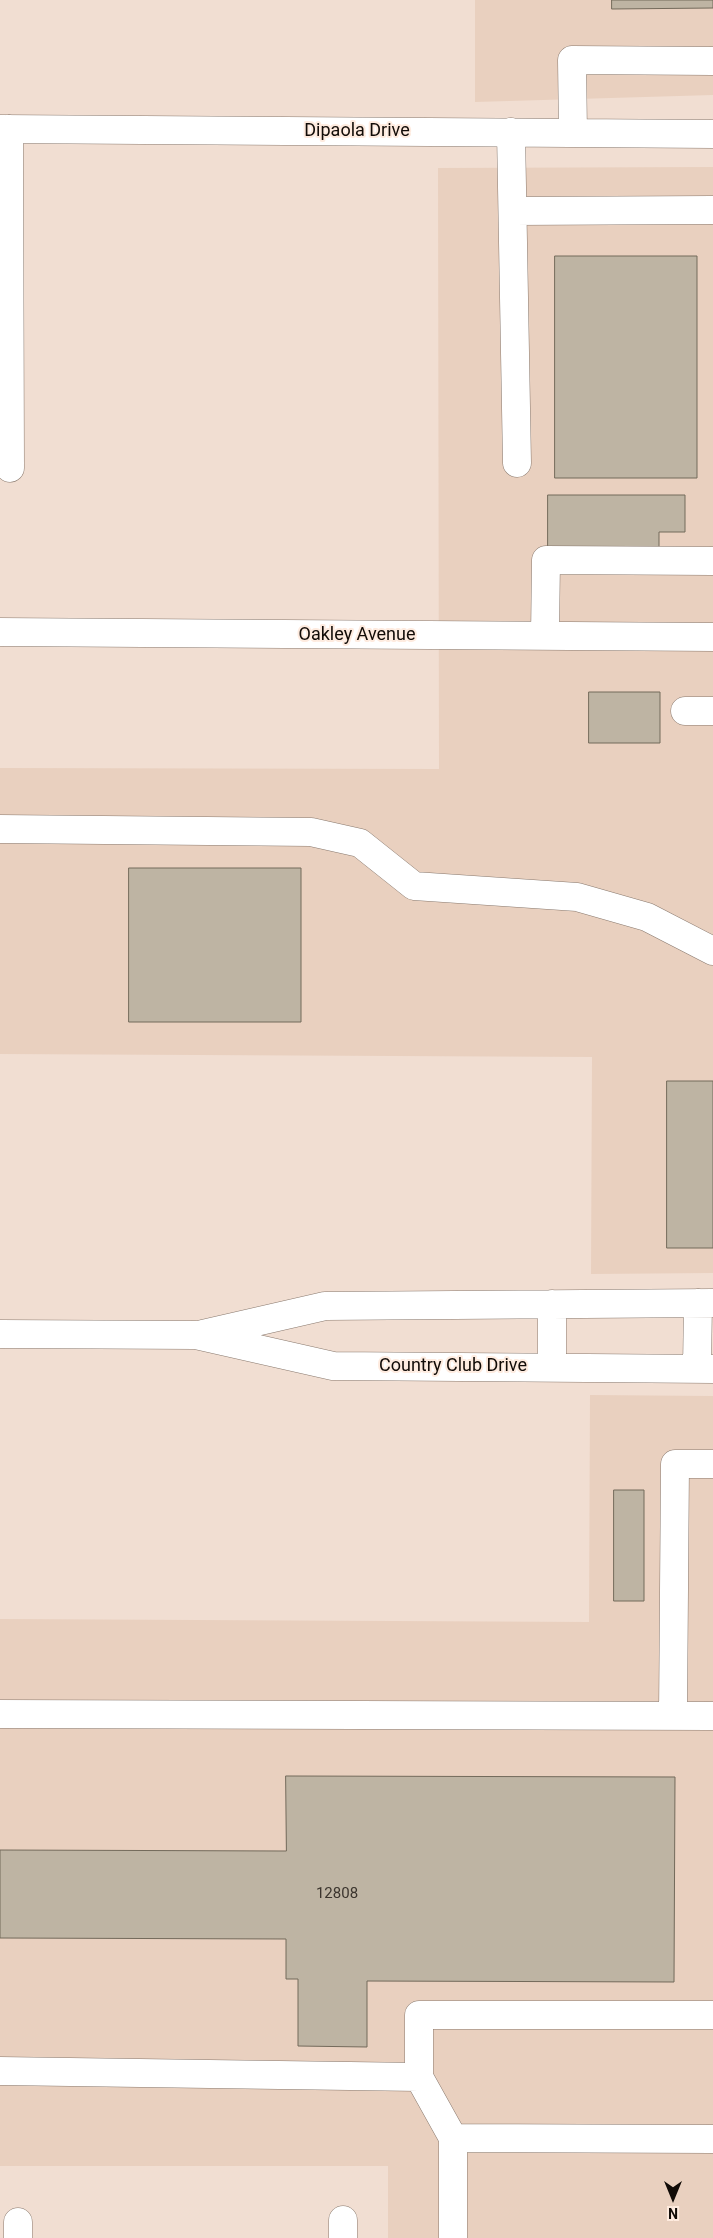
<!DOCTYPE html>
<style>
body{margin:0}
#map{position:relative;width:713px;height:2238px;overflow:hidden;background:#f1ded2;font-family:Roboto,sans-serif}
canvas{display:block}
.north{position:absolute;left:648px;top:2173px;width:50px;height:50px;-webkit-text-stroke:4px #feebdf;paint-order:stroke;rotate:180deg;font-size:14px;font-weight:700;line-height:20px;text-align:center;color:#110b07}
.north::after{content:'';display:block;margin:auto;width:18px;height:22px;background:#110b07;clip-path:polygon(50% 0,100% 100%,50% 72%,0 100%)}
</style>
<div id="map">
<canvas width="713" height="2238"></canvas>
<div class="north">N</div>
</div>
<script>
const c = document.querySelector('canvas').getContext('2d');
c.lineJoin = 'round';
function paint(path, color) { c.fillStyle = color; c.fill(path, 'evenodd'); }
function strokePath(path, color, width, dash) { c.strokeStyle = color; c.lineWidth = width; c.lineCap = dash ? 'butt' : 'round'; c.setLineDash(dash || []); c.stroke(path); }
function write(font, color, halo, rows, align = 'center') {
  c.font = font + ' Roboto,sans-serif'; c.lineWidth = 4; c.setLineDash([]); c.textBaseline = 'middle'; c.strokeStyle = halo; c.fillStyle = color; for (const [text, x, y, turn = 0] of rows) {
    c.save(); c.translate(x, y); c.rotate((+turn || 0) * Math.PI / 180); c.textAlign = isNaN(turn) ? turn : align; if (halo) c.strokeText(text, 0, 0); c.fillText(text, 0, 0); c.restore();
  }
}
paint(new Path2D(`
 M 475,0 L 713,0 L 713,95 L 475,102 Z
 M 713,167 L 713,1273 L 591,1274 L 592,1057 L 0,1054 L 0,768 L 439,769 L 438,168 Z
 M 590,1395 L 713,1396 L 713,2238 L 388,2238 L 388,2166 L 0,2166 L 0,1619 L 589,1622 Z`), '#e9d0bf');
const building = new Path2D(`
 M 612,0 L 713,0 L 713,8 L 612,9 Z
 M 555,256 L 697,256 L 697,478 L 555,478 Z
 M 548,495 L 685,495 L 685,532 L 659,532 L 659,551 L 548,551 Z
 M 589,692 L 660,692 L 660,743 L 589,743 Z
 M 129,868 L 301,868 L 301,1022 L 129,1022 Z
 M 667,1081 L 713,1081 L 713,1248 L 667,1248 Z
 M 614,1490 L 644,1490 L 644,1601 L 614,1601 Z
 M 286,1776 L 675,1777 L 674,1982 L 367,1981 L 367,2047 L 298,2046 L 298,1979 L 286,1979 L 286,1939 L 0,1938 L 0,1850 L 286,1851 Z`);
paint(building, '#beb4a3');
strokePath(building, '#736a5b', 1);
const minor = new Path2D(`
 M 0,129 L 713,134
 M 9,129 L 10,468
 M 511,132 L 517,463
 M 573,133 L 572,60 L 713,61
 M 513,211 L 713,210
 M 0,632 L 713,637
 M 545,636 L 546,560 L 713,561
 M 685,711 L 713,711
 M 0,829 L 311,832 L 360,843 L 414,886 L 577,897 L 647,917 L 713,951
 M 0,1334 L 196,1335 L 333,1366 L 713,1369
 M 203,1334 L 325,1306 L 713,1303
 M 552,1367 L 552,1304
 M 697,1368 L 698,1303
 M 0,1714 L 713,1716
 M 673,1716 L 675,1464 L 713,1464
 M 0,2071 L 419,2077
 M 453,2138 L 713,2139
 M 18,2238 L 18,2222
 M 343,2238 L 343,2220
 M 453,2238 L 453,2138 L 419,2077 L 419,2015 L 713,2015`);
strokePath(minor, '#89796e', 29);
strokePath(minor, '#fff', 28);
write('15px', '#3c352e', null, [
 ["12808",337,1894]
]);
write('18px', '#110b07', '#feebdf', [
 ["Dipaola Drive",357,131],
 ["Oakley Avenue",357,635],
 ["Country Club Drive",453,1366]
]);
</script>
